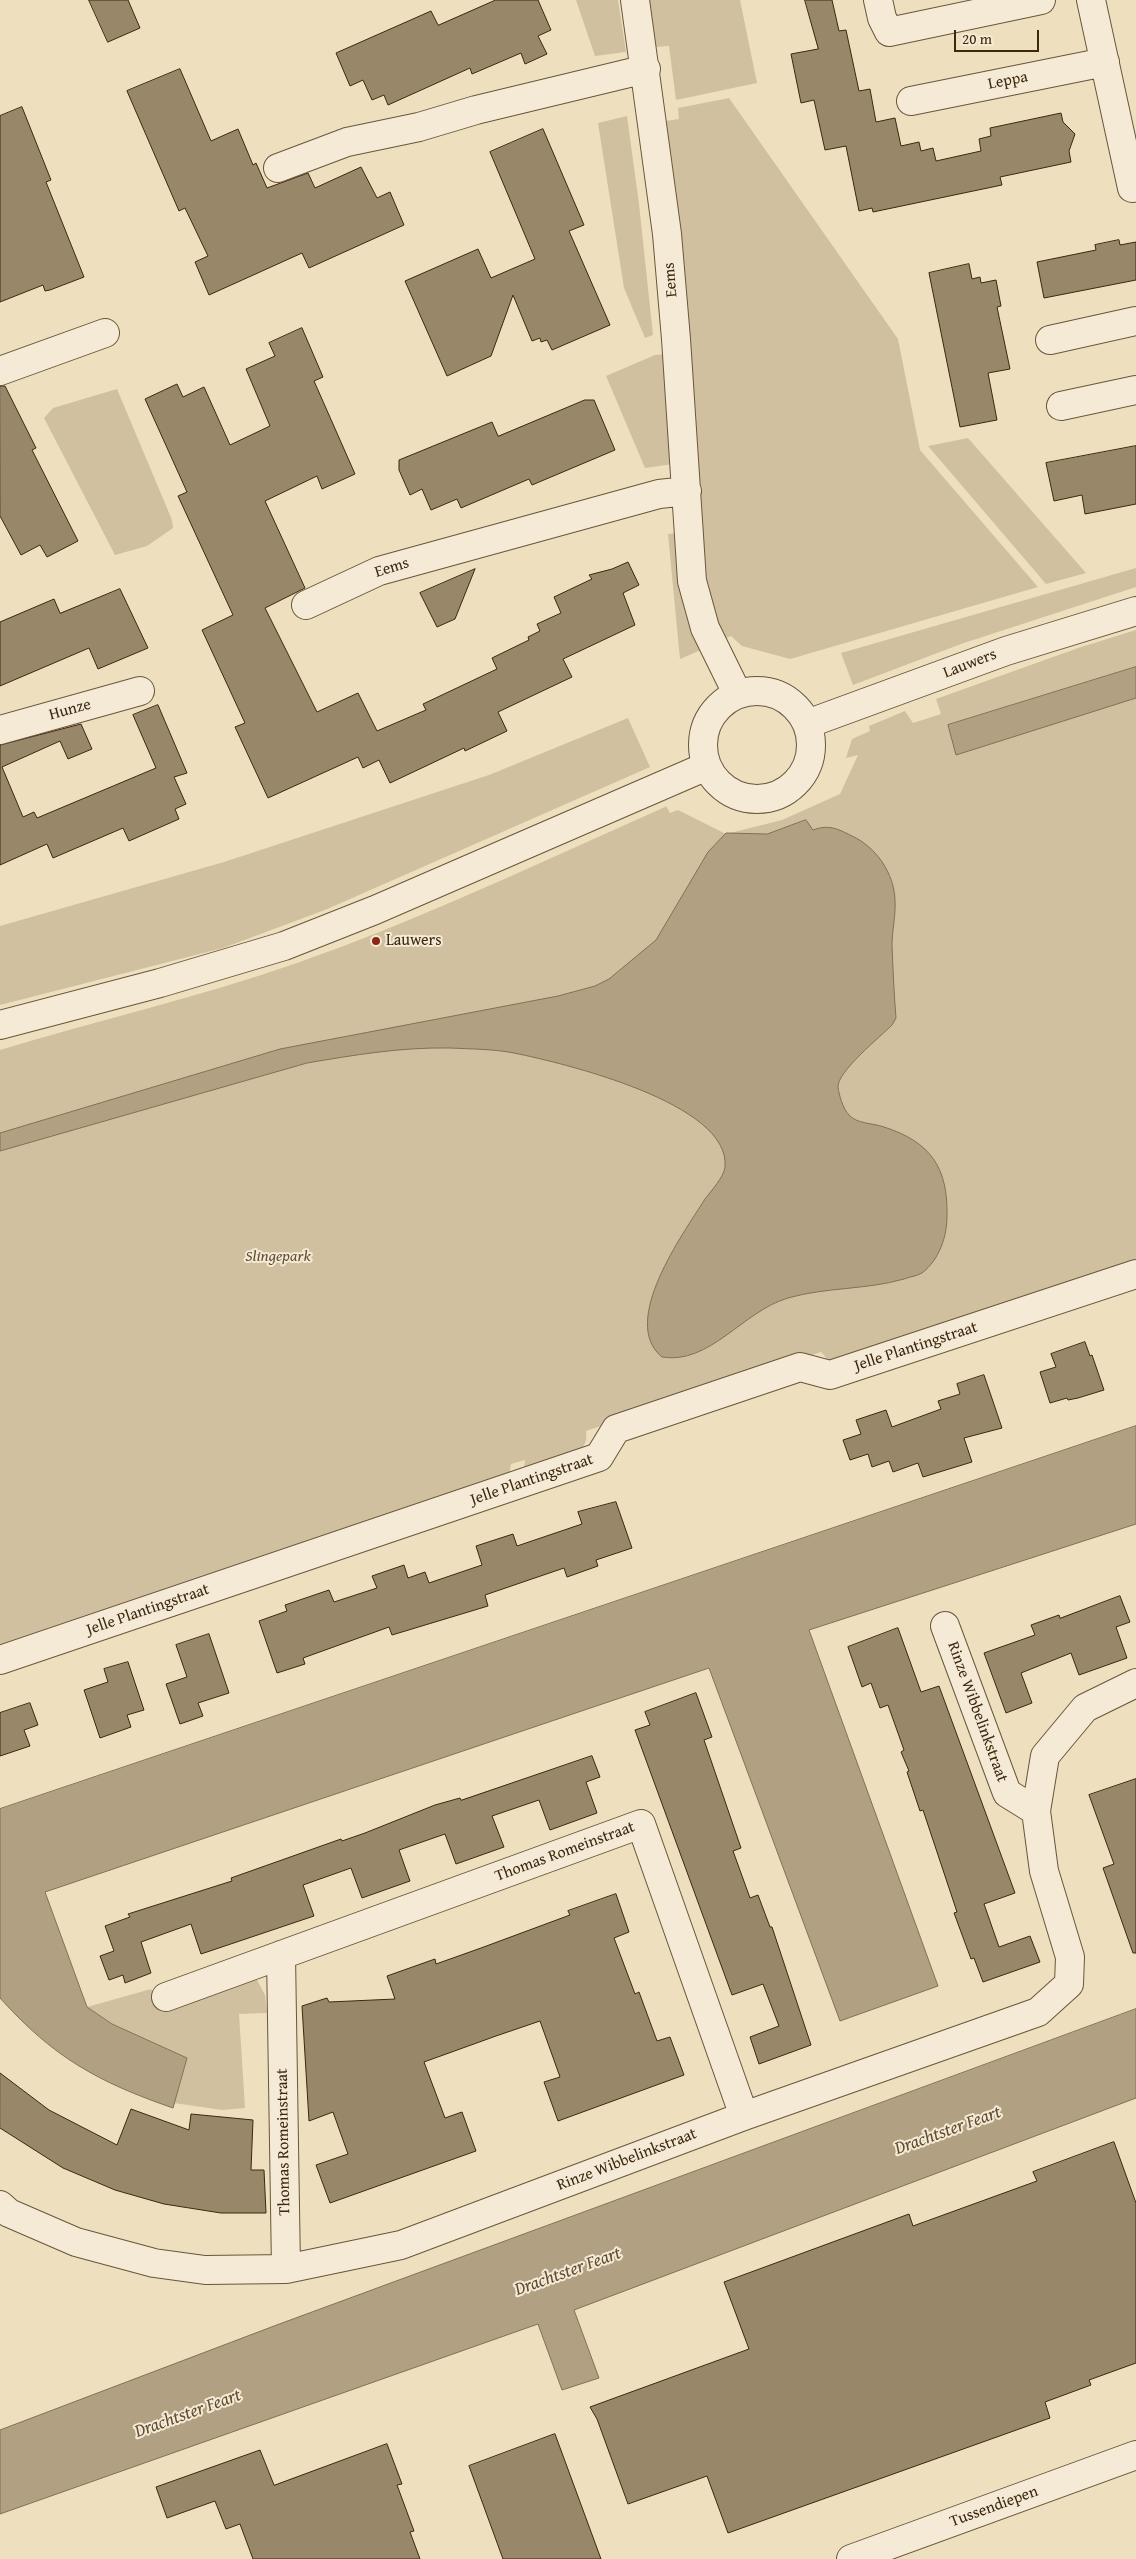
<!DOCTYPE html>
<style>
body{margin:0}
#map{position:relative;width:1136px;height:2559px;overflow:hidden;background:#eedfbe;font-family:"Gentium Book Plus",serif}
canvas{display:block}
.scale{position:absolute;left:954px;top:30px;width:85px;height:22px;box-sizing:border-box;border:2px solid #3c280f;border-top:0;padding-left:6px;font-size:15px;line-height:18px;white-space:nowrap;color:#3c280f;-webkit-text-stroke:4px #f4ead5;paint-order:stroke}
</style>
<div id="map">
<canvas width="1136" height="2559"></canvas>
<div class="scale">20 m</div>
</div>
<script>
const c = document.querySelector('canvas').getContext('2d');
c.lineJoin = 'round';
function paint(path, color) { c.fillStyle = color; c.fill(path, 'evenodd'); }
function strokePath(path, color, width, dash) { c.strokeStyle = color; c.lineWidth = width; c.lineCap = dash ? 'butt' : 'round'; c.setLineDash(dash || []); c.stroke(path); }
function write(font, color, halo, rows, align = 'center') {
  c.font = font + ' "Gentium Book Plus",serif'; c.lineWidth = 4; c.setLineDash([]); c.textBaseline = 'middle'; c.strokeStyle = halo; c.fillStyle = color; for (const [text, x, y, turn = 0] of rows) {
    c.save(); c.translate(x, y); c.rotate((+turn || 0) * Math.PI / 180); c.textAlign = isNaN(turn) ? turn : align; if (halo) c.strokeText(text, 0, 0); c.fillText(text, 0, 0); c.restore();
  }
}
paint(new Path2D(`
 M 576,0 L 618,0 L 626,52 L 595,56 Z
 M 648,0 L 740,0 L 757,83 L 676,100 L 669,46 L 655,47 Z
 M 729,98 L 898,339 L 920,450 L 1038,587 L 790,659 L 742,646 L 731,636 L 724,639 L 708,592 L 706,574 L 689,319 L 666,121 L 679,119 L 678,108 Z
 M 627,116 L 639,204 L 653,335 L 645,338 L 624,288 L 598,123 Z
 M 666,354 L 673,464 L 645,468 L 606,376 L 655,355 Z
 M 117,389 L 172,520 L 173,528 L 147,546 L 115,555 L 44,418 L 53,408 Z
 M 968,438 L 1086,573 L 1046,584 L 928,446 Z
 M 677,533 L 701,650 L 680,659 L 668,534 Z
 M 1136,568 L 1136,587 L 961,644 L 853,685 L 841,653 Z
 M 1136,630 L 1136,1261 L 932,1332 L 829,1361 L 821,1352 L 586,1431 C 587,1439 586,1445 579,1451 L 524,1469 L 525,1460 L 511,1464 L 509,1477 L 0,1650 L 0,1050 C 99,1020 200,997 297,963 C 422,919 543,861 665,807 L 666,806 L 670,813 L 678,810 L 726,834 L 782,820 L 840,794 L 858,755 L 846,758 L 852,739 L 870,731 L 869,726 L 905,711 L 913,723 L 941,714 L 936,699 L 1078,648 Z
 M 628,718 L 650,767 L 325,910 L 223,948 L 0,1005 L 0,926 L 224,862 L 489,775 Z
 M 247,1980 L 257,1980 L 265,1995 L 267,2013 L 239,2014 L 245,2108 L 222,2110 L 174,2103 L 187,2058 L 112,2024 L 87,2007 L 151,1989 L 164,2010 Z`), '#d0c0a0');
const water = new Path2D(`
 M 1136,667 L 1136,698 L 956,755 L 948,725 Z
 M 806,820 L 813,830 C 829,824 838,829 852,836 C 876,847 894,873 895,900 C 896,915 892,930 892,946 C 893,970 894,994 896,1018 L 892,1025 C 880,1037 837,1072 838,1087 C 839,1095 843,1109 849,1115 C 857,1124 873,1123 884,1127 C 931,1142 948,1168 947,1216 C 947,1237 939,1260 922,1273 C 917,1276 909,1277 904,1279 C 866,1290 826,1287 788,1298 C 743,1311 710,1365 662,1357 C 619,1322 683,1234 705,1199 C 711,1191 724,1177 725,1167 C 731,1103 563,1063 514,1053 C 494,1049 470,1049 450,1048 C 402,1047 354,1055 307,1063 L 0,1151 L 0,1133 L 280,1049 L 558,996 L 595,986 L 609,979 L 656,940 L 708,852 L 726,833 L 767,834 Z
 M 1136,1426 L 1136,1524 L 809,1630 L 938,1986 L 840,2021 L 709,1668 L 45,1892 L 87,2007 L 112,2024 L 187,2058 L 173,2108 C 98,2082 54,2058 0,1998 L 0,1809 Z
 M 1136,2009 L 1136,2098 L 574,2310 L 599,2378 L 562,2390 L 538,2324 L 0,2514 L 0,2430 L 274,2326 Z`);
paint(water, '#b1a182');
strokePath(water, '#827154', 1);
const building = new Path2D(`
 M 89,0 L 128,0 L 140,28 L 108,42 Z
 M 496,0 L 538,0 L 551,30 L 538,36 L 547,54 L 525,64 L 521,53 L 472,74 L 470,68 L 388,105 L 384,95 L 372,100 L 363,80 L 350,86 L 336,53 L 431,11 L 438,25 Z
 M 805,0 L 832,0 L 839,31 L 846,30 L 859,91 L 870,89 L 876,122 L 895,118 L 901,146 L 919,142 L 921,151 L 933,148 L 936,161 L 981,151 L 979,139 L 991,136 L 990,128 L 1061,113 L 1063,122 L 1075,134 L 1069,151 L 1071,162 L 1000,177 L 1002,185 L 873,212 L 872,208 L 859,211 L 846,146 L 825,150 L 814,100 L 801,103 L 791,54 L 818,49 Z
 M 180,69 L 211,141 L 238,129 L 253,165 L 256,163 L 267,188 L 308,173 L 315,188 L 361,167 L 377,198 L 390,192 L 404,225 L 309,268 L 302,253 L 209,295 L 195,262 L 208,256 L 185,208 L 179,211 L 127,91 Z
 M 22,107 L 51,180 L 46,182 L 84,277 L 50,290 L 45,291 L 43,285 L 0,302 L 0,116 Z
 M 543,129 L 584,225 L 569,231 L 610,325 L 552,350 L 547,340 L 541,342 L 540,338 L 532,341 L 513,295 L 491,356 L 447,376 L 405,281 L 478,249 L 491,278 L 535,259 L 490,152 Z
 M 1119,240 L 1120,245 L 1136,242 L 1136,280 L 1044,298 L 1037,262 L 1096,250 L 1095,245 Z
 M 969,264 L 972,279 L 980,277 L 981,283 L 996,280 L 1001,306 L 997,307 L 1010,369 L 988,373 L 997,420 L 960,427 L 929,273 Z
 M 302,328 L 323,377 L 314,381 L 355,474 L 322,489 L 317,476 L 265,501 L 305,588 L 265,608 L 317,712 L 358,693 L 377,731 L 426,710 L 423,704 L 497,669 L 492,658 L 529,640 L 528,637 L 540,631 L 537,624 L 561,613 L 554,597 L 592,579 L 589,575 L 612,569 L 628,562 L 639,585 L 623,593 L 635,625 L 563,659 L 572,677 L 498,712 L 507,731 L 465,751 L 464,748 L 390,783 L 379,760 L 363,768 L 358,757 L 268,798 L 235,727 L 245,723 L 202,630 L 233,615 L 178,496 L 187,492 L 145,399 L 177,384 L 183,397 L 204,387 L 230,445 L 270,426 L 246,369 L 275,356 L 269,343 Z
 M 0,386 L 5,386 L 36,448 L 32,450 L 78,541 L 47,557 L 40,545 L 21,555 L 0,516 Z
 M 585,400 L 594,400 L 615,450 L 532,485 L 529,479 L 461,508 L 457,499 L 431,510 L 422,489 L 410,495 L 399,470 L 399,460 L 492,422 L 498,436 Z
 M 1136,446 L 1136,504 L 1085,514 L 1082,495 L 1054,501 L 1046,463 Z
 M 475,569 L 455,619 L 437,627 L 420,593 Z
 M 120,589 L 148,648 L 98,669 L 89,648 L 0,686 L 0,622 L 54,599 L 60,613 Z
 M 158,705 L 187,773 L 174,777 L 186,804 L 175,809 L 179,819 L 129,841 L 123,828 L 53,858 L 47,844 L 0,865 L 0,745 L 81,724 L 92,749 L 68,759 L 60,741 L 2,767 L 23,817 L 34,812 L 37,818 L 156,768 L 133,715 Z
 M 1085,1342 L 1090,1356 L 1092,1355 L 1104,1390 L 1078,1398 L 1068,1400 L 1067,1398 L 1050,1403 L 1040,1372 L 1056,1367 L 1051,1354 Z
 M 984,1375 L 1002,1428 L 964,1438 L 972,1462 L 923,1477 L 918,1463 L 893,1472 L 889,1461 L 872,1467 L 868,1454 L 850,1460 L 843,1440 L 861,1434 L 856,1420 L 886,1410 L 892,1427 L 941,1409 L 938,1401 L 960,1394 L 957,1384 Z
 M 616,1502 L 632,1548 L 596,1560 L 598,1566 L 567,1577 L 564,1568 L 485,1595 L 488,1606 L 392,1635 L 389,1627 L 303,1658 L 305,1664 L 277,1673 L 259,1621 L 287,1611 L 285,1605 L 329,1590 L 334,1602 L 377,1588 L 372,1576 L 404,1565 L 408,1578 L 425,1572 L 429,1583 L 482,1565 L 476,1546 L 513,1534 L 517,1546 L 582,1524 L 578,1512 Z
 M 1120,1596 L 1130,1622 L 1116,1627 L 1127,1658 L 1079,1675 L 1071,1653 L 1021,1673 L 1032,1703 L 1006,1713 L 984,1653 L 1035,1635 L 1031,1625 L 1059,1615 L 1060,1618 Z
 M 898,1628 L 921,1692 L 939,1686 L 1015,1893 L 984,1904 L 999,1947 L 1030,1936 L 1040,1962 L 983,1982 L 974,1958 L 971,1959 L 954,1913 L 957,1912 L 923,1810 L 920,1811 L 907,1772 L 909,1771 L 901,1752 L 904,1750 L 888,1705 L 880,1708 L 871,1683 L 862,1687 L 848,1647 Z
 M 209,1634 L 229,1693 L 198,1703 L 203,1716 L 180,1724 L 166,1684 L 187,1677 L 176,1645 Z
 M 128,1662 L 144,1710 L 127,1715 L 131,1727 L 100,1738 L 84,1690 L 108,1682 L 104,1669 Z
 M 696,1693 L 712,1737 L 704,1740 L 741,1848 L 733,1851 L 750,1898 L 758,1895 L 770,1927 L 772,1927 L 811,2045 L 759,2064 L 750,2037 L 779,2026 L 763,1984 L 732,1995 L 635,1730 L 650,1725 L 645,1712 Z
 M 30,1703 L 38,1725 L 24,1730 L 30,1746 L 0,1756 L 0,1713 Z
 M 592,1756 L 600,1777 L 586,1782 L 597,1813 L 550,1830 L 539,1800 L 492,1816 L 504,1847 L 456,1864 L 445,1834 L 399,1850 L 410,1881 L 362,1898 L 351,1868 L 303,1885 L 314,1916 L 201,1954 L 191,1924 L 141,1942 L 151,1973 L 125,1983 L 123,1975 L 109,1980 L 100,1956 L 114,1951 L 105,1926 L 130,1917 L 128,1914 L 232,1881 L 231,1878 L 341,1839 L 342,1841 L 365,1833 L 435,1805 L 460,1798 L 461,1800 Z
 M 1136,1779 L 1136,1953 L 1133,1953 L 1103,1868 L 1114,1864 L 1089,1795 Z
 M 616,1894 L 629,1932 L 614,1938 L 635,1994 L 639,1992 L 657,2041 L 670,2037 L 684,2075 L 558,2121 L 544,2082 L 560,2077 L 540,2021 L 496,2036 L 424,2062 L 445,2118 L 462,2112 L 476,2151 L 330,2203 L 316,2165 L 348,2154 L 333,2112 L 309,2121 L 302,2006 L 327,1998 L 329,2002 L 395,1999 L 387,1976 L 435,1959 L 436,1964 L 481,1948 L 570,1915 L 568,1911 Z
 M 0,2073 L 49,2110 L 117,2145 L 131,2109 L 189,2130 L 191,2114 L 253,2120 L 251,2170 L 264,2170 L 266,2213 L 221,2213 L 164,2204 L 115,2190 L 63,2168 L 0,2128 Z
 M 1114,2142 L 1136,2203 L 1136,2363 L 1089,2380 L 1091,2385 L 1045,2402 L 1050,2418 L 728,2533 L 707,2476 L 628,2504 L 597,2419 L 590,2407 L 749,2349 L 724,2282 L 909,2214 L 913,2226 L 1037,2181 L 1033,2172 Z
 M 555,2434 L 601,2559 L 503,2559 L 469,2466 Z
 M 387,2444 L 402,2484 L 397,2485 L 414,2531 L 410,2532 L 420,2559 L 253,2559 L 240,2524 L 226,2529 L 215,2501 L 167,2518 L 156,2487 L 260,2450 L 274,2485 Z`);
paint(building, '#99876a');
strokePath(building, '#3c280f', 1);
const minor = new Path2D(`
 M 635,0 L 667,234 L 676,339 L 692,581 L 705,628 L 737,693
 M 878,0 L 882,18 L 889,32 L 1041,0
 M 1091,0 L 1132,188
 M 911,101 L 1105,62
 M 278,168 L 347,142 L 419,127 L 476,110 L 646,69
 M 1050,340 L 1136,321
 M 0,371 L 105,333
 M 1061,406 L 1136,390
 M 306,605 L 379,571 L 659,494 L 687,491
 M703 745a54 54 0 1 1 108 0a54 54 0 1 1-108 0Z
 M 807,724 L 1006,651 L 1136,611
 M 0,730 L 140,691
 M 0,1025 L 160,983 L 284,946 L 375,910 L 707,766
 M 945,1626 L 1007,1793 L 1036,1811
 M 0,1660 L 599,1457 L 616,1429 L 800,1367 L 830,1375 L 1136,1274
 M 281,1955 L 286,2269
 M 166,1997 L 641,1824 L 744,2116
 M 0,2205 L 9,2213 L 76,2242 L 154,2263 L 205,2270 L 286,2269 L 401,2245 L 744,2116 L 1038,2012 L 1069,1984 L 1070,1957 L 1044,1871 L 1036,1811 L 1045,1756 L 1085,1708 L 1136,1683
 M 851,2559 L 1136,2455`);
strokePath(minor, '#68563b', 30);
strokePath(minor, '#f4ead5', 28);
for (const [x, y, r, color] of [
 [376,941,5,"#8f2418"]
]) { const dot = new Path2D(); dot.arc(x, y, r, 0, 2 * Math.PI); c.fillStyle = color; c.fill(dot); strokePath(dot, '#f4ead5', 2); }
write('16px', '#3c280f', '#f4ead5', [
 ["Leppa",1008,81,-11],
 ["Eems",671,280,-95],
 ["Eems",392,568,-17],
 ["Lauwers",970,664,-21],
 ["Hunze",70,710,-15],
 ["Jelle Plantingstraat",916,1347,-18],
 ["Jelle Plantingstraat",532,1480,-19],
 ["Jelle Plantingstraat",148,1610,-19],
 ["Rinze Wibbelinkstraat",977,1712,70],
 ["Thomas Romeinstraat",565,1852,-20],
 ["Thomas Romeinstraat",284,2142,-91],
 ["Rinze Wibbelinkstraat",627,2160,-21],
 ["Tussendiepen",994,2507,-20]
]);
write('16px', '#3c280f', '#f4ead5', [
 ["Lauwers",386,941]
], 'left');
write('italic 16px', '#614e33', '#f4ead5', [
 ["Slingepark",278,1257]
]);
write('italic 18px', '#5f4c32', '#f4ead5', [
 ["Drachtster Feart",948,2131,-20],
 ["Drachtster Feart",568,2272,-20],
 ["Drachtster Feart",188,2414,-20]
]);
</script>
